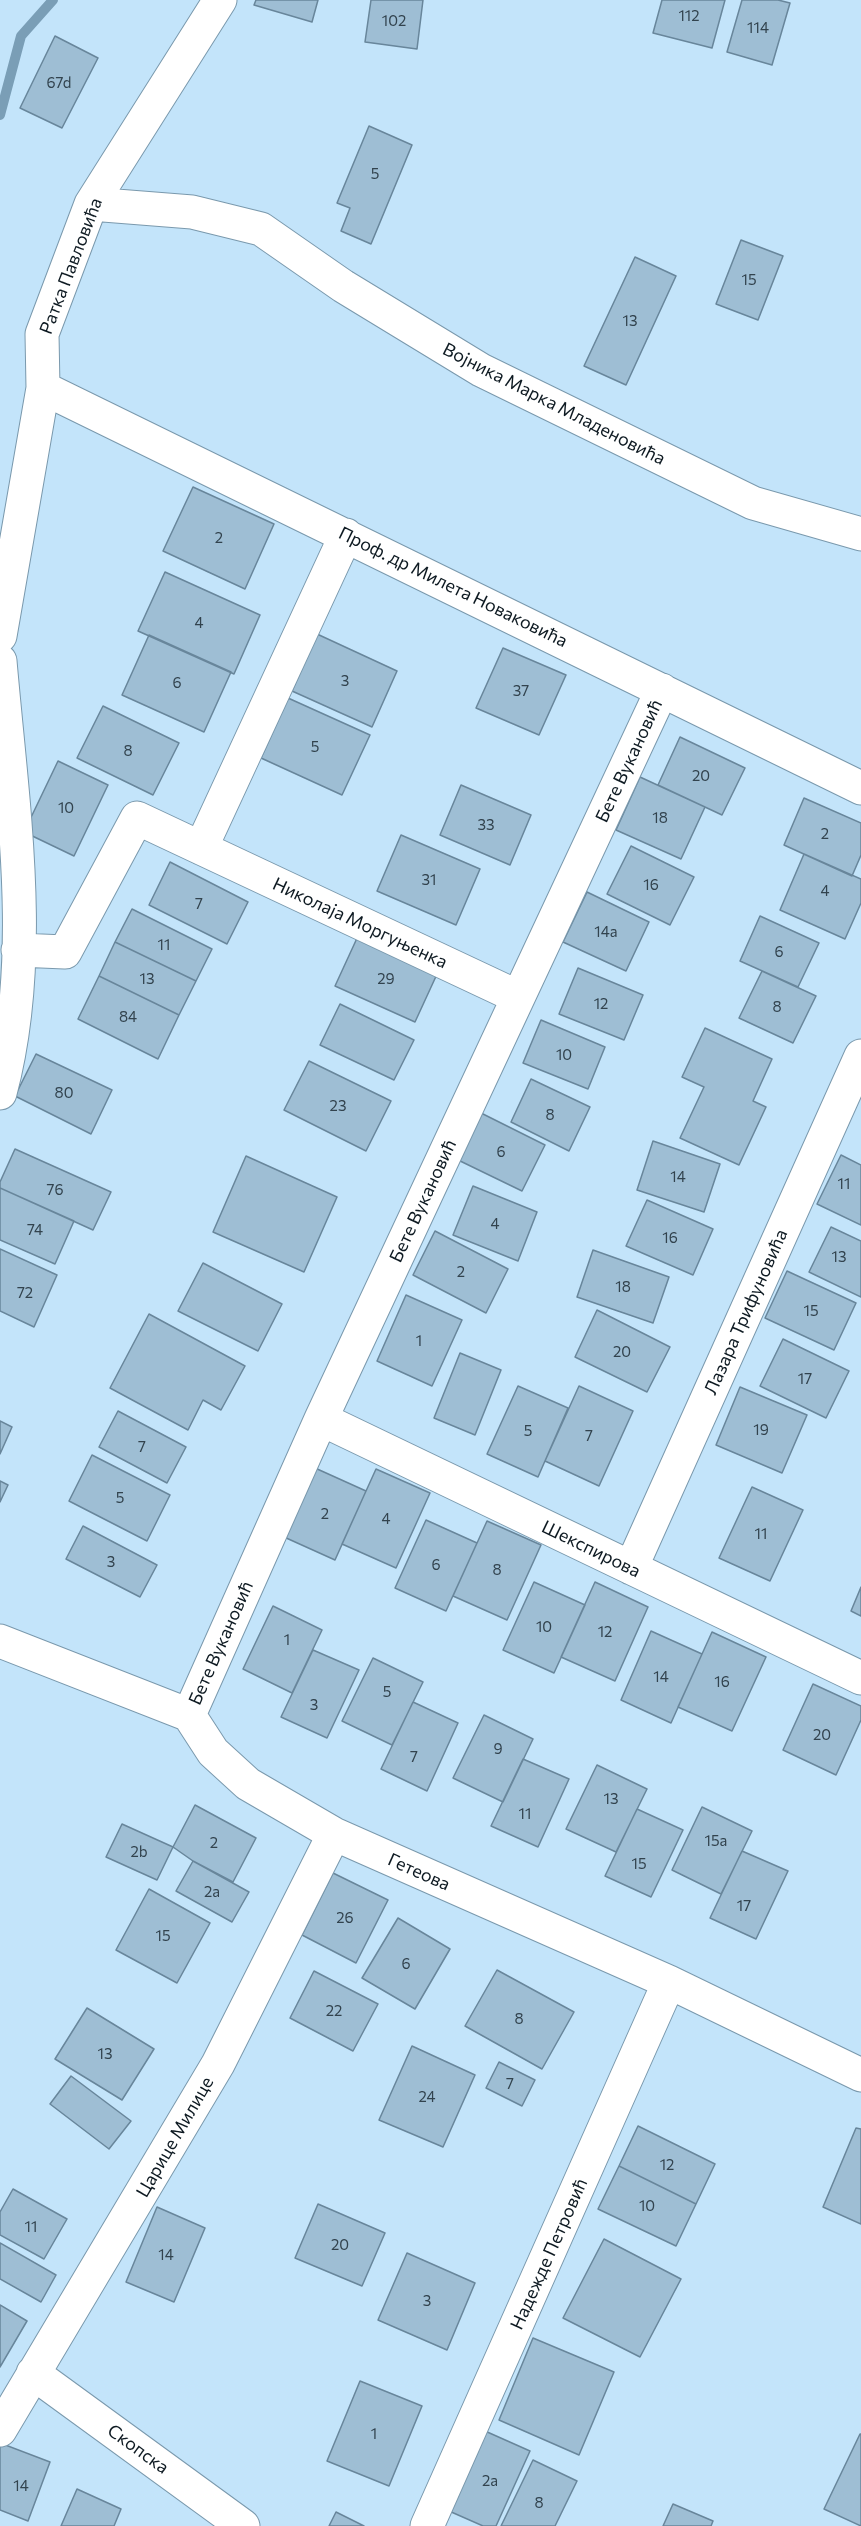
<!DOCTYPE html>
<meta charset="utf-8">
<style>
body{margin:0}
canvas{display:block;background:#c3e4fa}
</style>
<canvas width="861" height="2526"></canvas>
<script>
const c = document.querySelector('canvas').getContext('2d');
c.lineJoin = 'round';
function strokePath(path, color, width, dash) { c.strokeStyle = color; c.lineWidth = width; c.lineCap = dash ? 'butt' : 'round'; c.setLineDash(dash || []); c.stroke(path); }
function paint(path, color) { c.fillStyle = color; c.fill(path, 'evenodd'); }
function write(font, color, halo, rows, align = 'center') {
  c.font = font + ' Commissioner,sans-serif'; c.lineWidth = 5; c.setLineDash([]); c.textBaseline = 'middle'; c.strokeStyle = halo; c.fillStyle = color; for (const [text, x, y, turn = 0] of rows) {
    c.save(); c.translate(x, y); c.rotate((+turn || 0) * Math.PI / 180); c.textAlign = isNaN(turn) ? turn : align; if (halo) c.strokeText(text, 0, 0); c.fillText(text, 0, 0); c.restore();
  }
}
strokePath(new Path2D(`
 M 0,115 L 21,36 L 53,0`), '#7a9eb6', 10);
const building = new Path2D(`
 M 256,0 L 318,0 L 312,22 L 254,5 Z
 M 371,0 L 423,0 L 417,49 L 365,42 Z
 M 662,0 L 725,0 L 712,48 L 653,33 Z
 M 742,0 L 778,0 L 790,3 L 772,65 L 727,52 Z
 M 55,36 L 98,58 L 62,128 L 20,108 Z
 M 369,126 L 412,145 L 371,244 L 341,231 L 350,208 L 337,203 Z
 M 741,240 L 783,256 L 758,320 L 716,304 Z
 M 635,257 L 676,276 L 626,385 L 584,366 Z
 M 193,487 L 274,524 L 245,589 L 163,551 Z
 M 165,572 L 260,615 L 234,674 L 138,631 Z
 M 317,634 L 397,671 L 372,727 L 292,691 Z
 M 149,635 L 231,672 L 204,732 L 122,695 Z
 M 503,648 L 566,675 L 539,735 L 476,708 Z
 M 288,698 L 370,735 L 342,795 L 261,758 Z
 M 103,706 L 179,743 L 153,795 L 77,758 Z
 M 680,737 L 745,768 L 722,815 L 658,785 Z
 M 58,761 L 108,785 L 74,856 L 24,832 Z
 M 640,777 L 705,807 L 681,859 L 616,830 Z
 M 461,785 L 531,815 L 510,865 L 440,835 Z
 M 804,798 L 861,823 L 861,855 L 852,876 L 784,845 Z
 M 401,835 L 480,869 L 456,925 L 377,891 Z
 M 631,846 L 694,877 L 670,925 L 607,894 Z
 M 804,854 L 861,879 L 861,903 L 845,939 L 780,910 Z
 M 170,862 L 248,902 L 227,944 L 149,905 Z
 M 587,892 L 649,922 L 626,971 L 563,942 Z
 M 132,909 L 212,949 L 196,981 L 115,942 Z
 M 760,916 L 819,943 L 798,987 L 740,961 Z
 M 358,936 L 438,972 L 415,1022 L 335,986 Z
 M 115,942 L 196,981 L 179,1015 L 99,976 Z
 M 578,968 L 643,995 L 624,1040 L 559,1014 Z
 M 762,971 L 816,996 L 793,1043 L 739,1018 Z
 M 99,976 L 179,1015 L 158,1059 L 78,1019 Z
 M 340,1004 L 414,1040 L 394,1080 L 320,1045 Z
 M 541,1020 L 605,1047 L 588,1089 L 523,1063 Z
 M 705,1028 L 772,1059 L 753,1101 L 766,1107 L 739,1165 L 680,1138 L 704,1087 L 682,1077 Z
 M 36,1054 L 112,1090 L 91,1134 L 15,1096 Z
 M 309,1061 L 391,1101 L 366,1151 L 284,1110 Z
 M 531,1079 L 590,1107 L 569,1151 L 511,1122 Z
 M 479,1112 L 545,1145 L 522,1191 L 456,1159 Z
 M 653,1141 L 720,1164 L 704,1212 L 637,1190 Z
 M 15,1149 L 111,1192 L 93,1230 L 0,1188 L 0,1182 Z
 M 841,1155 L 861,1165 L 861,1225 L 817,1204 Z
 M 246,1156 L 337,1197 L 304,1272 L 213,1232 Z
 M 473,1186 L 537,1212 L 518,1261 L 453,1235 Z
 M 0,1188 L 74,1221 L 55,1264 L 0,1240 Z
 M 647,1200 L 713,1229 L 693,1275 L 626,1246 Z
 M 831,1227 L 861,1241 L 861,1297 L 809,1272 Z
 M 435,1231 L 508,1269 L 486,1313 L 413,1275 Z
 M 0,1249 L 57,1275 L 34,1327 L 0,1311 Z
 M 593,1250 L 669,1277 L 653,1323 L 577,1297 Z
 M 203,1263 L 282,1304 L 258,1351 L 178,1311 Z
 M 787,1271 L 856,1303 L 834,1350 L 765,1318 Z
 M 406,1295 L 462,1320 L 432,1386 L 377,1361 Z
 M 597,1310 L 670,1347 L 647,1392 L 575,1357 Z
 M 149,1314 L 245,1366 L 221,1410 L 203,1400 L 188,1430 L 110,1388 Z
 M 783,1339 L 849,1371 L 826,1418 L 760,1386 Z
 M 460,1353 L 501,1370 L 475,1435 L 434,1418 Z
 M 518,1386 L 568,1408 L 538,1477 L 487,1454 Z
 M 579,1386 L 633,1411 L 599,1486 L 545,1461 Z
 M 740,1387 L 807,1415 L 782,1473 L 716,1445 Z
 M 118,1411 L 186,1447 L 167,1483 L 99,1447 Z
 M 0,1421 L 12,1427 L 0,1454 Z
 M 92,1455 L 170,1495 L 147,1541 L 69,1501 Z
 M 315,1468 L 366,1491 L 335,1560 L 284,1537 Z
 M 376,1469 L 430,1493 L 396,1568 L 342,1544 Z
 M 0,1481 L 8,1485 L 0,1502 Z
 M 752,1487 L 803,1510 L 770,1581 L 719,1558 Z
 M 426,1520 L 477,1543 L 446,1611 L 395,1588 Z
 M 487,1521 L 541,1545 L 507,1620 L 453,1596 Z
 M 83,1526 L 157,1565 L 140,1597 L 66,1559 Z
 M 534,1582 L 585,1605 L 554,1673 L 503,1650 Z
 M 595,1582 L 648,1607 L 615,1681 L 561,1657 Z
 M 861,1587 L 861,1616 L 851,1611 Z
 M 273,1606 L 322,1630 L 292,1693 L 243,1669 Z
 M 651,1631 L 702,1654 L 671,1723 L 621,1700 Z
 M 712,1632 L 766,1657 L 732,1731 L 678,1707 Z
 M 313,1650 L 359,1670 L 327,1738 L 281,1717 Z
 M 373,1658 L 423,1682 L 392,1745 L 342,1721 Z
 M 813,1684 L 861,1706 L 861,1720 L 836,1775 L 783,1750 Z
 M 413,1702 L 458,1723 L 427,1791 L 381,1769 Z
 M 484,1715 L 533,1739 L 503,1802 L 453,1778 Z
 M 523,1759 L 569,1779 L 538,1847 L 491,1826 Z
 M 597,1765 L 647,1789 L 616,1852 L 566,1829 Z
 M 195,1805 L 256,1838 L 233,1882 L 193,1861 L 173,1847 Z
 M 702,1807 L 752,1831 L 721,1894 L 672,1870 Z
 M 637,1809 L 683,1830 L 651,1897 L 605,1876 Z
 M 122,1824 L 173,1847 L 157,1880 L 106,1857 Z
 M 742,1851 L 788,1871 L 756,1939 L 710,1918 Z
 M 193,1861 L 249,1892 L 232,1922 L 176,1891 Z
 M 333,1873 L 388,1900 L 356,1963 L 302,1935 Z
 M 149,1889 L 210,1923 L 177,1983 L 116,1950 Z
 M 398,1918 L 450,1949 L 415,2009 L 362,1978 Z
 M 497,1970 L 574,2012 L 542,2069 L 465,2026 Z
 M 314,1971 L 378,2004 L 353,2051 L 290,2018 Z
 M 87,2008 L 154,2049 L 122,2100 L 55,2059 Z
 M 412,2046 L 475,2075 L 443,2147 L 379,2120 Z
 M 499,2062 L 535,2080 L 522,2106 L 486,2088 Z
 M 71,2076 L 131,2121 L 109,2149 L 50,2104 Z
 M 638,2126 L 715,2164 L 696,2204 L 619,2166 Z
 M 856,2128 L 861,2129 L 861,2224 L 823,2207 Z
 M 619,2166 L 696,2204 L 676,2246 L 598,2209 Z
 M 13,2189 L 67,2219 L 44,2259 L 0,2235 L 0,2212 Z
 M 318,2204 L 385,2233 L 362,2286 L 295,2258 Z
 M 157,2207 L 205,2228 L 174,2302 L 126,2282 Z
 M 604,2239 L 681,2279 L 640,2357 L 563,2318 Z
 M 0,2243 L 56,2275 L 41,2302 L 0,2279 Z
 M 407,2253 L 475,2283 L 447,2350 L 378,2320 Z
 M 0,2305 L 27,2321 L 0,2367 Z
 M 533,2338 L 614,2372 L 579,2455 L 499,2420 Z
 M 360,2381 L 422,2406 L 389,2486 L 327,2461 Z
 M 485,2431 L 530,2451 L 496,2526 L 483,2526 L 449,2511 Z
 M 860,2434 L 861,2434 L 861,2526 L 824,2509 Z
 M 0,2443 L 50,2462 L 28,2521 L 0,2510 Z
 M 533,2460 L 577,2481 L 555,2526 L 501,2526 Z
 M 77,2489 L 121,2509 L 114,2526 L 61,2526 Z
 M 673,2504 L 713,2521 L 711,2526 L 663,2526 Z
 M 336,2512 L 364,2526 L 329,2526 Z`);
paint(building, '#9ebed4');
strokePath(building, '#68869b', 1.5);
const street = new Path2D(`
 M 91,204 L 192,212 L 261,229 L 343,286 L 481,370 L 753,503 L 861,534
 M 43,388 L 861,788
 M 0,636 L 43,388 L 42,334 L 91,204 L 220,0
 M 0,661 C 12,802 37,955 0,1093
 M 201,848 L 346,535
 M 18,950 L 65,952 L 137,818 L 518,997
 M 321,1419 L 861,1678
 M 631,1568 L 861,1056
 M 0,1641 L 189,1715 L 213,1752 L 248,1784 L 334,1834 L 669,1982 L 861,2075
 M 189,1715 L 321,1419 L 662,690
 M 33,2373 L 243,2526
 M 0,2430 L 218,2064 L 334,1834
 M 427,2526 L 669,1982`);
strokePath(street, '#7a99ad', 35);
strokePath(street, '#fff', 33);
write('15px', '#32434e', null, [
 ["112",689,16],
 ["102",394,21],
 ["114",758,28],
 ["67d",59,83],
 ["5",375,174],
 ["15",749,280],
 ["13",630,321],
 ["2",219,538],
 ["4",199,623],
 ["3",345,681],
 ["6",177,683],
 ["37",521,691],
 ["5",315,747],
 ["8",128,751],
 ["20",701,776],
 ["10",66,808],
 ["18",660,818],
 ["33",486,825],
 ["2",825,834],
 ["31",429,880],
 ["16",651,885],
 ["4",825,891],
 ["7",199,904],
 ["14a",606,932],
 ["11",164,945],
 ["6",779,952],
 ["13",147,979],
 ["29",386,979],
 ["12",601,1004],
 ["8",777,1007],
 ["84",128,1017],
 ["10",564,1055],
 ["80",64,1093],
 ["23",338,1106],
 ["8",550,1115],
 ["6",501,1152],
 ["14",678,1177],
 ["11",844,1184],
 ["76",55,1190],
 ["4",495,1224],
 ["74",35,1230],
 ["16",670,1238],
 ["13",839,1257],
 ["2",461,1272],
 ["18",623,1287],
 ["72",25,1293],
 ["15",811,1311],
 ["1",419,1341],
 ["20",622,1352],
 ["17",805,1379],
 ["19",761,1430],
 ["5",528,1431],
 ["7",589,1436],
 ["7",142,1447],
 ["5",120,1498],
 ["2",325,1514],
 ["4",386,1519],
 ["11",761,1534],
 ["3",111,1562],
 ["6",436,1565],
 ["8",497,1570],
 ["10",544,1627],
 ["12",605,1632],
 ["1",287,1640],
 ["14",661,1677],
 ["16",722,1682],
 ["5",387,1692],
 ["3",314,1705],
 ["20",822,1735],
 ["9",498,1749],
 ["7",414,1757],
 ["13",611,1799],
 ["11",525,1814],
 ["15a",716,1841],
 ["2",214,1843],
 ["2b",139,1852],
 ["15",639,1864],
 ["2a",212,1892],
 ["17",744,1906],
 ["26",345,1918],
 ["15",163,1936],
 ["6",406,1964],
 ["22",334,2011],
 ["8",519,2019],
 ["13",105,2054],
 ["7",510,2084],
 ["24",427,2097],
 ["12",667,2165],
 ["10",647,2206],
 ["11",31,2227],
 ["20",340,2245],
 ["14",166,2255],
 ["3",427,2301],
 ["1",374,2434],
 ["2a",490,2481],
 ["14",21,2486],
 ["8",539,2503]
]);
write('18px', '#0e1a22', '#fff', [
 ["Ратка Павловића",71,266,-69],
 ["Војника Марка Младеновића",554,404,27],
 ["Проф. др Милета Новаковића",453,587,26],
 ["Бете Вукановић",629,761,-65],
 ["Николаја Моргуњенка",360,923,25],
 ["Бете Вукановић",423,1201,-65],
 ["Лазара Трифуновића",746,1312,-66],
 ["Шекспирова",591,1549,26],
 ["Бете Вукановић",221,1643,-66],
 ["Гетеова",419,1872,24],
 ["Царице Милице",175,2137,-60],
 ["Надежде Петровић",549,2254,-66],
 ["Скопска",138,2449,36]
]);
</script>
